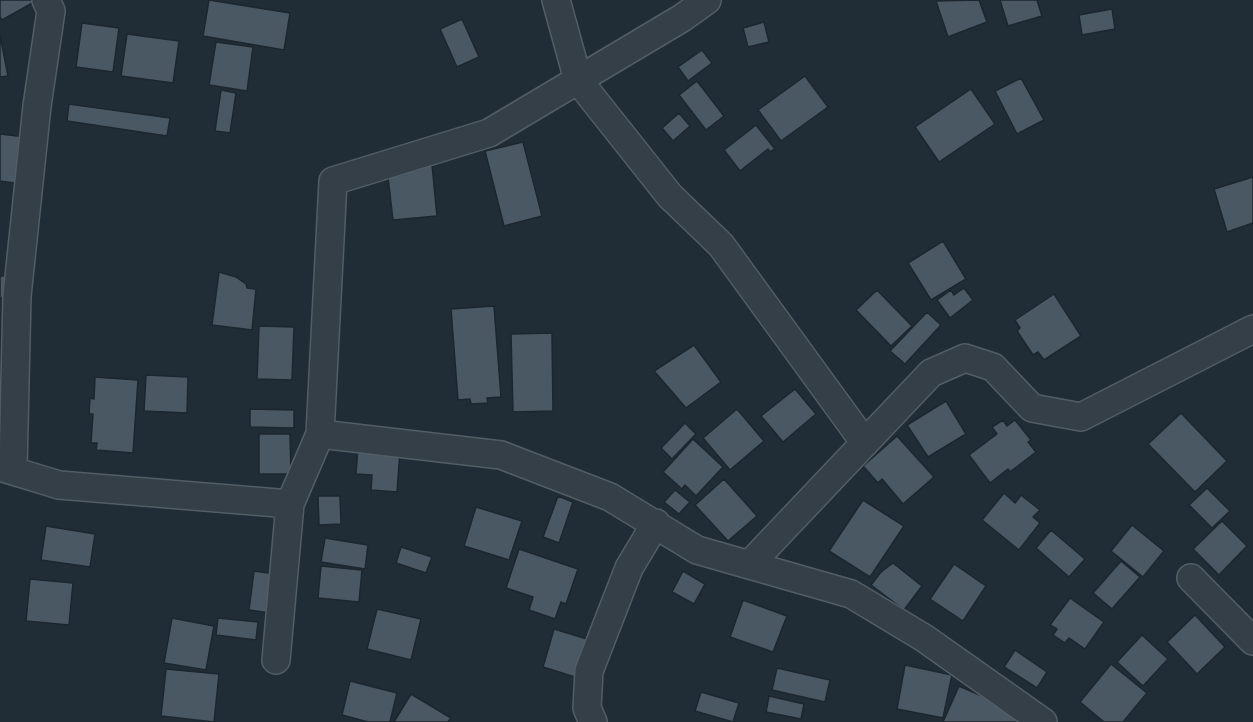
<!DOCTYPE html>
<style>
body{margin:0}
canvas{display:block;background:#212d36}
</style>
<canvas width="1253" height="722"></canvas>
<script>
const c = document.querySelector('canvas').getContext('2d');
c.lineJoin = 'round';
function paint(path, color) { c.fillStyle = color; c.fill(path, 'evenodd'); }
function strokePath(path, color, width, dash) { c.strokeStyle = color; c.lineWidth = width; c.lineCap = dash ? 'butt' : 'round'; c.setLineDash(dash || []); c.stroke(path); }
const building = new Path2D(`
 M 0,0 L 36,0 L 36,1 L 2,20 L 0,17 Z
 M 209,0 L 290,13 L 284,50 L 203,36 Z
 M 979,0 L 987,22 L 948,37 L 936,1 Z
 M 1000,0 L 1037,0 L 1042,16 L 1008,26 Z
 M 1112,9 L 1115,29 L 1082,35 L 1079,15 Z
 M 462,19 L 479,57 L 457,67 L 440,29 Z
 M 764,22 L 769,42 L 748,47 L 743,28 Z
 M 82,23 L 119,28 L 113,72 L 76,67 Z
 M 127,34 L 179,41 L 173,83 L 121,76 Z
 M 0,35 L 8,76 L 0,77 Z
 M 216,42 L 253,47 L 247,91 L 209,85 Z
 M 702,50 L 712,63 L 688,81 L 678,67 Z
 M 805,76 L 828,107 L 781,141 L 758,110 Z
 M 1021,78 L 1044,120 L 1017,134 L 995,91 Z
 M 697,81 L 724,116 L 706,130 L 679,95 Z
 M 971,89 L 995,124 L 939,162 L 915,127 Z
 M 221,90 L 236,93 L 230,133 L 215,131 Z
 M 69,104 L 170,118 L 167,136 L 67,121 Z
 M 679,113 L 690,126 L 673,141 L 662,128 Z
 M 756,125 L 775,149 L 770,152 L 768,149 L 740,171 L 724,150 Z
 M 0,134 L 26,137 L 21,184 L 0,181 Z
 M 523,142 L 542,216 L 504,226 L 485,151 Z
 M 432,165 L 437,216 L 393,220 L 387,169 Z
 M 1253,177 L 1253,223 L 1227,232 L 1214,189 Z
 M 943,241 L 966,279 L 931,300 L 908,263 Z
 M 219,272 L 236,277 L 246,284 L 247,288 L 256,289 L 252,330 L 212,325 Z
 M 0,276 L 6,276 L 3,298 L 0,298 Z
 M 964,288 L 973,300 L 950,318 L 937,300 L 951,290 L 954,295 Z
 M 877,290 L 912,326 L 891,346 L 856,310 Z
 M 1054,294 L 1081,336 L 1044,360 L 1038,352 L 1033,355 L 1017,331 L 1020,328 L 1015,320 Z
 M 494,306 L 501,397 L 487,398 L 488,403 L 471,404 L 470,399 L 458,400 L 451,309 Z
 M 927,312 L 941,325 L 905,364 L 890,351 Z
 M 259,326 L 294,327 L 292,380 L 257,379 Z
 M 552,333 L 553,411 L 513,412 L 511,334 Z
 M 694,345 L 721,382 L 686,408 L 654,371 Z
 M 146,375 L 188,377 L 187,413 L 144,411 Z
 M 95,377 L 138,380 L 133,453 L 96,450 L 97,443 L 91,443 L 93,414 L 89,414 L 90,398 L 94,399 Z
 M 795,389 L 816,414 L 783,442 L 761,416 Z
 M 946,401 L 966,434 L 928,457 L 907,425 Z
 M 250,409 L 294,410 L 294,428 L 250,427 Z
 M 737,409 L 764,441 L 730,470 L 703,438 Z
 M 1181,413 L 1227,461 L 1195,492 L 1148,444 Z
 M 1003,420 L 1007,426 L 1015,420 L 1031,440 L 1028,442 L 1036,452 L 1010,472 L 1008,469 L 990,483 L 969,455 L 997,434 L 992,427 Z
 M 685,423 L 696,434 L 672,459 L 661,448 Z
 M 259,434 L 290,434 L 291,474 L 259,474 Z
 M 897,436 L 934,477 L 903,504 L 882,479 L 878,483 L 863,466 Z
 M 693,439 L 723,467 L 696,496 L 685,485 L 682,489 L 663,472 Z
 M 358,447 L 400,450 L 397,492 L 371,490 L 372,475 L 356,474 Z
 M 724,479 L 757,516 L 728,541 L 695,505 Z
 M 1207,488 L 1230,511 L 1212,528 L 1189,505 Z
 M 675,490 L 690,502 L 679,514 L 664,502 Z
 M 1004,493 L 1015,503 L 1021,495 L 1040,510 L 1033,517 L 1040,523 L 1019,550 L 982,520 Z
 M 318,496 L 340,496 L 341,524 L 319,525 Z
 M 558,496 L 573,502 L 559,543 L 543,537 Z
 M 863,500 L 904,526 L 870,577 L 829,551 Z
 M 476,507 L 522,521 L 509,560 L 464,546 Z
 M 1222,521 L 1247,546 L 1219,575 L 1193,549 Z
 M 1132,525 L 1164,551 L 1143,577 L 1111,551 Z
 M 46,526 L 95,534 L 90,567 L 41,560 Z
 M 1051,530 L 1085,559 L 1069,577 L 1036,548 Z
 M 325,538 L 368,545 L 365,569 L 321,562 Z
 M 401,547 L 432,557 L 426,573 L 396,563 Z
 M 519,549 L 578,569 L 566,604 L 561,602 L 555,619 L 529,610 L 533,597 L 506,588 Z
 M 1121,561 L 1140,577 L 1112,609 L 1093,593 Z
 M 893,563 L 922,586 L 904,610 L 871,585 L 881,572 Z
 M 954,564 L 986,586 L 963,621 L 930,599 Z
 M 321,566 L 362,570 L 359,602 L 318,598 Z
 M 254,571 L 275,574 L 270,613 L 249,610 Z
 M 683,571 L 705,584 L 694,604 L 672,592 Z
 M 30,579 L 73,583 L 69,625 L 26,621 Z
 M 1070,598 L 1104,622 L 1085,649 L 1069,638 L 1065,643 L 1053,635 L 1057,629 L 1050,625 Z
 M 743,600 L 787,616 L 773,652 L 730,637 Z
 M 377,609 L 421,619 L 411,660 L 367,649 Z
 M 1195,615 L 1225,647 L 1197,674 L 1167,642 Z
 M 172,618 L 214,626 L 206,670 L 164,663 Z
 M 218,618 L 258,622 L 256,640 L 216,635 Z
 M 554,629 L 587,639 L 575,677 L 543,667 Z
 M 1142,635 L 1168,659 L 1143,686 L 1117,662 Z
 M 1015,650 L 1047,672 L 1037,688 L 1004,667 Z
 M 1111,664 L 1147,693 L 1123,722 L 1104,722 L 1080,702 Z
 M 905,665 L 952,675 L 943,718 L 897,709 Z
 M 777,668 L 830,680 L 825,702 L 772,690 Z
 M 166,669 L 219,674 L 214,722 L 161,716 Z
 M 350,681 L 397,693 L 390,722 L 368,722 L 342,715 Z
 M 959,686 L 1021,713 L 1017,722 L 943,722 Z
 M 701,692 L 739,703 L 733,722 L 695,711 Z
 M 411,694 L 451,718 L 448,722 L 394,722 Z
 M 769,696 L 804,704 L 801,719 L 766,712 Z`);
paint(building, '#495862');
strokePath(building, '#1c262e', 1.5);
const minor = new Path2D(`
 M 556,0 L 578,80 L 670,196 L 721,245 L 865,443
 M 320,434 L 501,455 L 610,497 L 697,550 L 851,594 L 924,638 L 1043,722
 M 0,467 L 59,485 L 290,504
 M 13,469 L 17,296 L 37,106 L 51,11 L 46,0
 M 749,565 L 931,373 L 965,358 L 993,367 L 1032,408 L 1081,417 L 1253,329
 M 1191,578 L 1253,641
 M 276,660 L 290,504 L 320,434 L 333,181 L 489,133 L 682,18 L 707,0
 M 593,722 L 587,708 L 589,671 L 629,568 L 656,523`);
strokePath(minor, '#525d65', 30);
strokePath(minor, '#343f47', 27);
</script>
